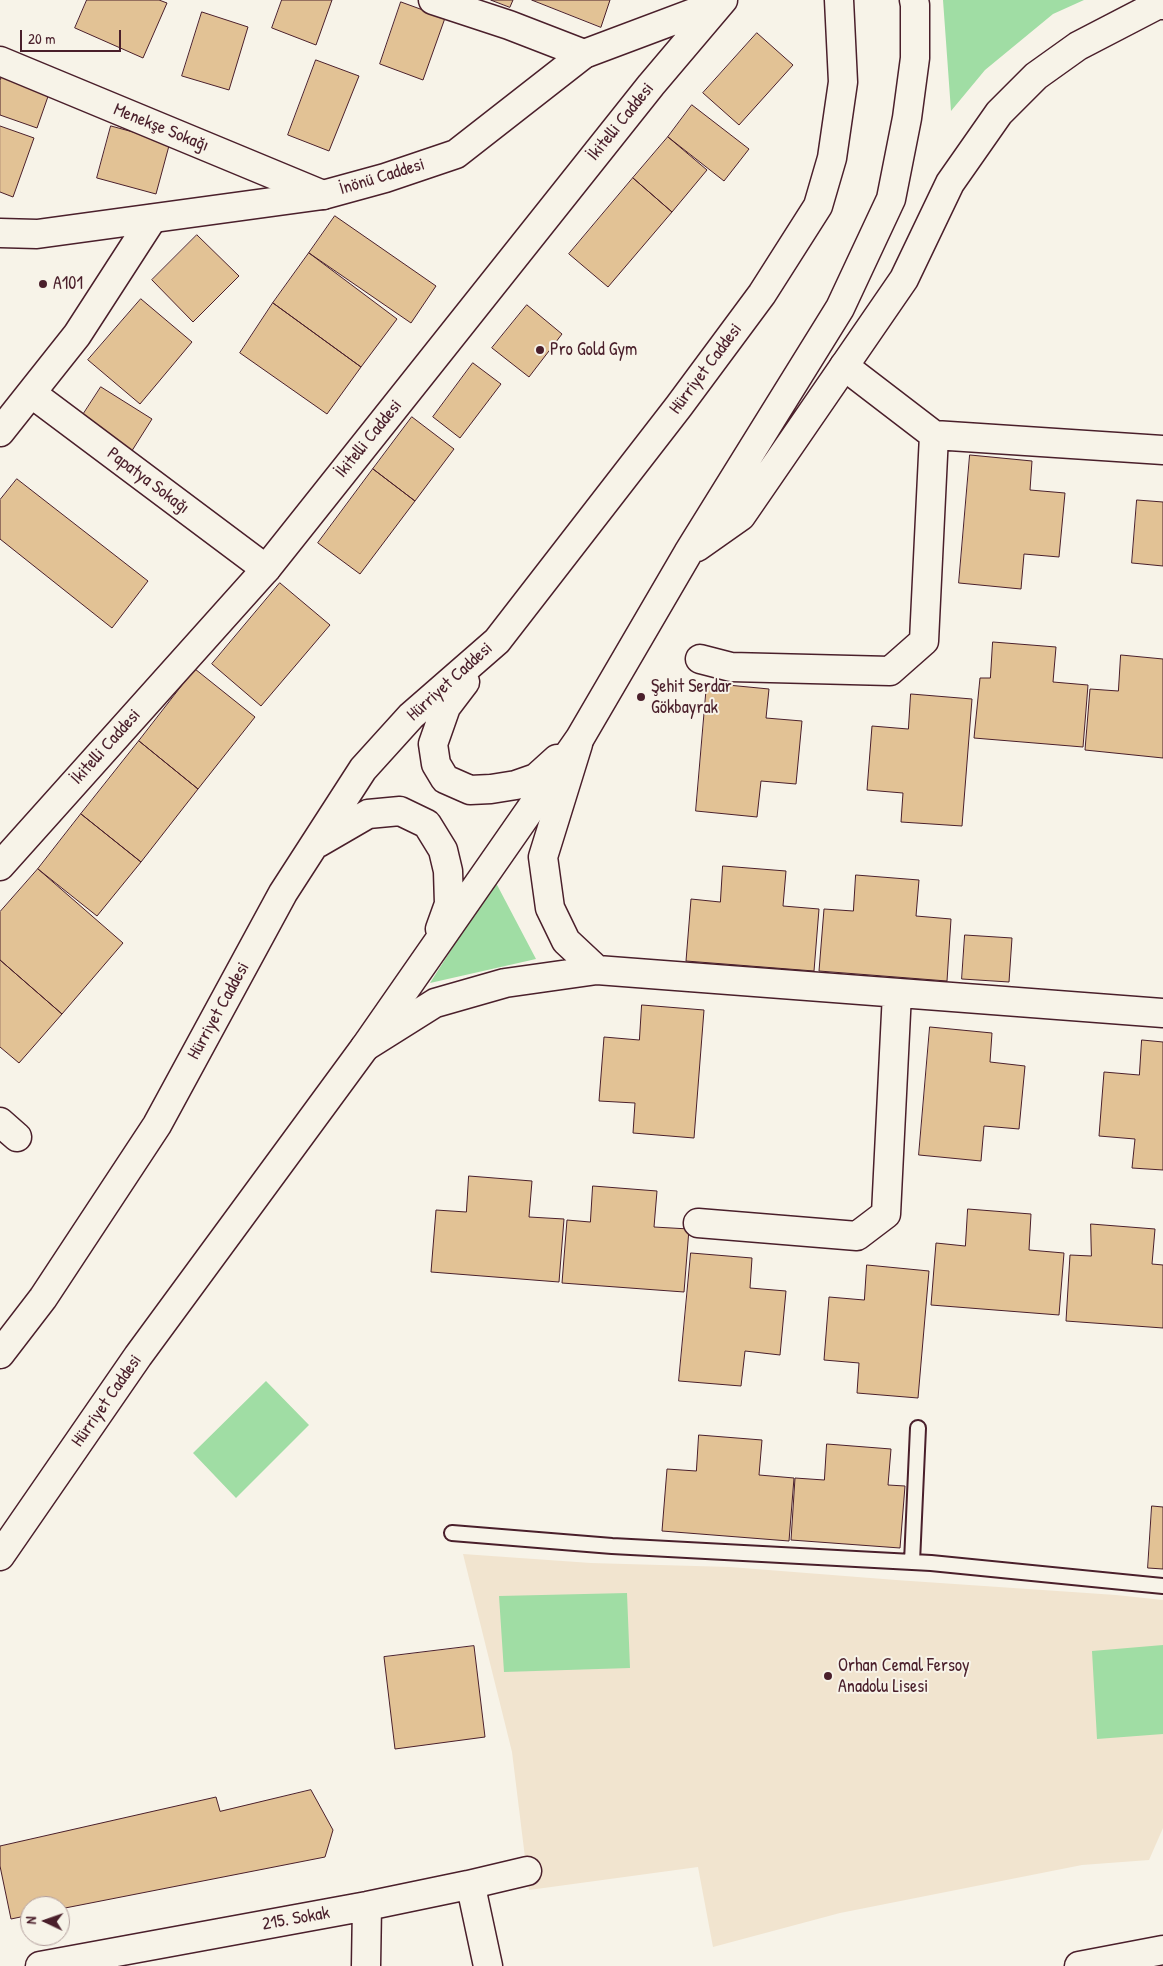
<!DOCTYPE html>
<meta charset="utf-8">
<style>
body{margin:0}
#map{position:relative;width:1163px;height:1966px;overflow:hidden;background:#f7f3e8;font-family:"Patrick Hand",sans-serif}
canvas{display:block}
.north{position:absolute;left:20px;top:1896px;width:50px;height:50px;box-sizing:border-box;background:#f7f3e8;border:1px solid #b29e9c;border-radius:50%;rotate:273deg;font-size:14px;font-weight:700;line-height:20px;text-align:center;color:#4a1f2b}
.north::after{content:'';display:block;margin:auto;width:18px;height:22px;background:#4a1f2b;clip-path:polygon(50% 0,100% 100%,50% 72%,0 100%)}
.scale{position:absolute;left:20px;top:30px;width:101px;height:22px;box-sizing:border-box;border:2px solid #4a1f2b;border-top:0;padding-left:6px;font-size:15px;line-height:18px;white-space:nowrap;color:#4a1f2b;-webkit-text-stroke:4px #f7f3e8;paint-order:stroke}
</style>
<div id="map">
<canvas width="1163" height="1966"></canvas>
<div class="north">N</div>
<div class="scale">20 m</div>
</div>
<script>
const c = document.querySelector('canvas').getContext('2d');
c.lineJoin = 'round';
function paint(path, color) { c.fillStyle = color; c.fill(path, 'evenodd'); }
function strokePath(path, color, width, dash) { c.strokeStyle = color; c.lineWidth = width; c.lineCap = dash ? 'butt' : 'round'; c.setLineDash(dash || []); c.stroke(path); }
function write(font, color, halo, rows, align = 'center') {
  c.font = font + ' "Patrick Hand",sans-serif'; c.lineWidth = 4; c.setLineDash([]); c.textBaseline = 'middle'; c.strokeStyle = halo; c.fillStyle = color; for (const [text, x, y, turn = 0] of rows) {
    c.save(); c.translate(x, y); c.rotate((+turn || 0) * Math.PI / 180); c.textAlign = isNaN(turn) ? turn : align; if (halo) c.strokeText(text, 0, 0); c.fillText(text, 0, 0); c.restore();
  }
}
paint(new Path2D(`
 M 463,1554 L 591,1563 L 730,1567 L 896,1580 L 1116,1595 L 1163,1600 L 1163,1828 L 1149,1860 L 1082,1865 L 840,1913 L 713,1947 L 698,1867 L 529,1890 L 512,1752 Z`), '#f1e4cf');
paint(new Path2D(`
 M 943,0 L 1084,0 L 1053,14 L 985,70 L 951,111 Z
 M 495,881 L 536,959 L 430,983 Z
 M 266,1381 L 309,1425 L 236,1498 L 193,1453 Z
 M 627,1593 L 630,1668 L 504,1672 L 499,1596 Z
 M 1163,1645 L 1163,1734 L 1097,1739 L 1092,1651 Z`), '#a0dda4');
const building = new Path2D(`
 M 87,0 L 159,0 L 167,3 L 143,58 L 75,28 Z
 M 282,0 L 332,0 L 316,45 L 272,28 Z
 M 491,0 L 513,0 L 510,7 Z
 M 532,0 L 610,0 L 601,27 Z
 M 401,2 L 445,18 L 423,80 L 380,64 Z
 M 202,12 L 248,27 L 229,90 L 182,76 Z
 M 757,33 L 793,65 L 739,125 L 703,93 Z
 M 316,60 L 359,76 L 329,151 L 288,135 Z
 M 4,68 L 52,85 L 37,128 L 0,115 L 0,81 Z
 M 692,105 L 749,149 L 724,181 L 668,137 Z
 M 0,126 L 34,138 L 13,197 L 0,192 Z
 M 111,126 L 170,142 L 156,194 L 97,178 Z
 M 668,137 L 707,170 L 672,212 L 633,178 Z
 M 633,178 L 672,212 L 608,287 L 569,254 Z
 M 335,216 L 436,286 L 411,323 L 309,253 Z
 M 197,235 L 239,276 L 193,322 L 152,280 Z
 M 309,253 L 397,319 L 361,367 L 273,303 Z
 M 141,299 L 192,342 L 140,404 L 88,360 Z
 M 273,303 L 361,367 L 327,414 L 240,353 Z
 M 527,305 L 562,334 L 529,377 L 492,348 Z
 M 473,363 L 501,384 L 460,438 L 433,417 Z
 M 101,387 L 152,419 L 128,457 L 77,424 Z
 M 412,417 L 454,449 L 415,501 L 373,469 Z
 M 970,455 L 1032,461 L 1030,490 L 1065,493 L 1059,557 L 1024,554 L 1021,589 L 959,583 Z
 M 373,469 L 415,501 L 360,574 L 318,543 Z
 M 17,479 L 148,581 L 112,628 L 0,539 L 0,500 Z
 M 1137,500 L 1163,502 L 1163,566 L 1132,563 Z
 M 280,583 L 330,625 L 261,706 L 212,664 Z
 M 993,642 L 1056,647 L 1053,682 L 1088,685 L 1083,747 L 974,738 L 980,678 L 990,678 Z
 M 1121,655 L 1163,659 L 1163,758 L 1085,750 L 1090,689 L 1118,691 Z
 M 195,669 L 255,717 L 198,789 L 139,741 Z
 M 707,683 L 769,689 L 766,718 L 802,721 L 796,784 L 761,781 L 757,817 L 696,811 Z
 M 911,694 L 972,699 L 962,826 L 901,822 L 903,793 L 867,790 L 872,726 L 908,729 Z
 M 139,741 L 198,789 L 141,862 L 81,814 Z
 M 81,814 L 141,862 L 97,916 L 38,869 Z
 M 723,866 L 786,871 L 783,906 L 819,909 L 814,971 L 686,961 L 691,899 L 720,902 Z
 M 38,869 L 123,943 L 62,1014 L 0,960 L 0,912 Z
 M 856,875 L 919,880 L 916,916 L 951,919 L 947,981 L 819,971 L 824,909 L 853,911 Z
 M 965,935 L 1012,938 L 1009,982 L 962,979 Z
 M 0,960 L 62,1014 L 19,1063 L 0,1047 Z
 M 642,1005 L 704,1010 L 694,1138 L 633,1133 L 635,1103 L 599,1101 L 604,1037 L 639,1040 Z
 M 930,1027 L 992,1033 L 990,1062 L 1025,1066 L 1019,1129 L 984,1126 L 981,1161 L 919,1155 Z
 M 1142,1040 L 1163,1042 L 1163,1170 L 1132,1168 L 1135,1139 L 1099,1136 L 1104,1072 L 1139,1075 Z
 M 469,1176 L 532,1181 L 529,1217 L 564,1219 L 559,1282 L 431,1272 L 436,1210 L 466,1212 Z
 M 593,1186 L 657,1191 L 654,1227 L 689,1229 L 684,1292 L 562,1283 L 567,1220 L 590,1222 Z
 M 968,1209 L 1031,1214 L 1029,1250 L 1064,1253 L 1059,1315 L 931,1305 L 936,1243 L 965,1246 Z
 M 1091,1224 L 1155,1229 L 1152,1264 L 1163,1265 L 1163,1328 L 1066,1321 L 1070,1255 L 1091,1256 Z
 M 691,1253 L 752,1258 L 750,1288 L 786,1291 L 780,1355 L 745,1351 L 741,1386 L 679,1381 Z
 M 867,1265 L 929,1271 L 918,1398 L 857,1393 L 859,1363 L 824,1360 L 829,1297 L 864,1300 Z
 M 699,1435 L 762,1440 L 759,1475 L 794,1478 L 789,1541 L 662,1531 L 667,1469 L 696,1471 Z
 M 827,1444 L 891,1449 L 888,1485 L 905,1486 L 900,1548 L 791,1540 L 795,1478 L 824,1480 Z
 M 1152,1506 L 1163,1507 L 1163,1569 L 1148,1568 Z
 M 474,1646 L 485,1737 L 395,1749 L 384,1657 Z
 M 311,1790 L 333,1830 L 325,1857 L 60,1909 L 60,1906 L 30,1906 L 30,1915 L 11,1919 L 0,1866 L 0,1846 L 216,1797 L 220,1811 Z`);
paint(building, '#e2c295');
strokePath(building, '#4a1f2b', 1);
const lane = new Path2D(`
 M 452,1533 L 612,1546 L 931,1563 L 1163,1586
 M 912,1562 L 918,1428`);
const street = new Path2D(`
 M 433,0 L 509,25 L 584,54
 M 0,61 L 323,195
 M 31,393 L 266,569
 M 0,432 L 77,335 L 152,219
 M 934,435 L 1163,450
 M 700,659 L 731,667 L 890,671 L 924,641 L 934,435 L 844,366
 M 578,744 L 543,857 L 550,908 L 566,941 L 597,970
 M 365,1047 L 435,1003 L 505,983 L 597,970 L 1163,1013
 M 0,1122 L 17,1137
 M 698,1223 L 857,1236 L 886,1214 L 897,993
 M 468,1885 L 527,1871
 M 40,1966 L 367,1906 L 468,1885 L 471,1887 L 473,1896 L 488,1966
 M 366,1966 L 367,1906
 M 1079,1966 L 1163,1950`);
const secondary = new Path2D(`
 M 0,233 L 37,234 L 323,195 L 385,178 L 456,154 L 584,54 L 720,3
 M 0,866 L 266,569 L 651,85 L 723,0`);
const primary = new Path2D(`
 M 697,547 L 741,516 L 904,279 L 950,183 L 999,113 L 1036,76 L 1078,46 L 1157,5 L 1163,5
 M 465,682 L 446,707 L 433,744 L 436,764 L 445,779 L 470,790 L 491,789 L 516,785 L 536,778 L 557,759
 M 318,843 L 368,814 L 400,811 L 427,824 L 443,850 L 448,871 L 449,904 L 440,929
 M 0,1354 L 43,1298 L 157,1125 L 283,893 L 363,769 L 411,716 L 497,641 L 679,406 L 762,294 L 818,206 L 832,158 L 843,82 L 839,0
 M 0,1556 L 138,1356 L 365,1047 L 580,738 L 688,553 L 840,308 L 891,199 L 907,118 L 915,58 L 915,5 L 914,0`);
strokePath(lane, '#4a1f2b', 18);
strokePath(street, '#4a1f2b', 31);
strokePath(secondary, '#4a1f2b', 31);
strokePath(primary, '#4a1f2b', 31);
strokePath(lane, '#f7f3e8', 14);
strokePath(street, '#f7f3e8', 28);
strokePath(secondary, '#f7f3e8', 28);
strokePath(primary, '#f7f3e8', 28);
for (const [x, y, r, color] of [
 [43,284,5,"#4a1f2b"],
 [540,350,5,"#4a1f2b"],
 [641,697,5,"#4a1f2b"],
 [828,1676,5,"#4a1f2b"]
]) { const dot = new Path2D(); dot.arc(x, y, r, 0, 2 * Math.PI); c.fillStyle = color; c.fill(dot); strokePath(dot, '#f7f3e8', 2); }
write('18px', '#4a1f2b', '#f7f3e8', [
 ["İkitelli Caddesi",621,122,-51],
 ["Menekşe Sokağı",161,128,22],
 ["İnönü Caddesi",382,177,-17],
 ["Hürriyet Caddesi",706,369,-53],
 ["İkitelli Caddesi",369,439,-51],
 ["Papatya Sokağı",148,481,37],
 ["Hürriyet Caddesi",450,682,-42],
 ["İkitelli Caddesi",106,747,-48],
 ["Hürriyet Caddesi",219,1011,-61],
 ["Hürriyet Caddesi",107,1401,-55],
 ["215. Sokak",296,1919,-10]
]);
write('18px', '#4a1f2b', '#f7f3e8', [
 ["A101",53,284],
 ["Pro Gold Gym",550,350],
 ["Şehit Serdar",651,687],
 ["Gökbayrak",651,708],
 ["Orhan Cemal Fersoy",838,1666],
 ["Anadolu Lisesi",838,1687]
], 'left');
</script>
